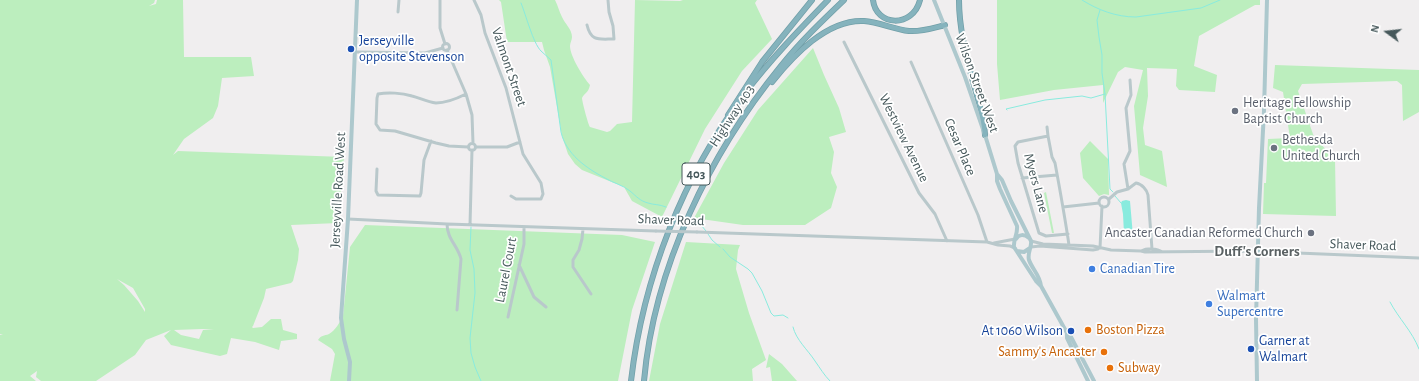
<!DOCTYPE html>
<style>
body{margin:0}
#map{position:relative;width:1419px;height:381px;overflow:hidden;background:#f0eeef;font-family:"Alegreya Sans",sans-serif}
canvas{display:block}
.north{position:absolute;left:1367px;top:12px;width:40px;height:40px;-webkit-text-stroke:3px #fff;paint-order:stroke;rotate:285deg;font-size:11px;font-weight:700;line-height:16px;text-align:center;color:#46585b}
.north::after{content:'';display:block;margin:auto;width:14px;height:18px;background:#46585b;clip-path:polygon(50% 0,100% 100%,50% 72%,0 100%)}
</style>
<div id="map">
<canvas width="1419" height="381"></canvas>
<div class="north">N</div>
</div>
<script>
const c = document.querySelector('canvas').getContext('2d');
c.lineJoin = 'round';
function paint(path, color) { c.fillStyle = color; c.fill(path, 'evenodd'); }
function strokePath(path, color, width, dash) { c.strokeStyle = color; c.lineWidth = width; c.lineCap = dash ? 'butt' : 'round'; c.setLineDash(dash || []); c.stroke(path); }
function write(font, color, halo, rows, align = 'center') {
  c.font = font + ' "Alegreya Sans",sans-serif'; c.lineWidth = 3.5; c.setLineDash([]); c.textBaseline = 'middle'; c.strokeStyle = halo; c.fillStyle = color; for (const [text, x, y, turn = 0] of rows) {
    c.save(); c.translate(x, y); c.rotate((+turn || 0) * Math.PI / 180); c.textAlign = isNaN(turn) ? turn : align; if (halo) c.strokeText(text, 0, 0); c.fillText(text, 0, 0); c.restore();
  }
}
paint(new Path2D(`
 M 0,0 L 143,0 L 144,1 L 143,0 L 155,0 L 154,3 L 149,6 L 156,4 L 157,0 L 183,0 L 184,57 L 251,57 L 254,76 L 222,78 L 218,106 L 213,118 L 184,139 L 173,155 L 178,151 L 344,157 L 338,223 L 291,225 L 299,249 L 298,260 L 293,281 L 291,283 L 266,289 L 264,298 L 253,326 L 252,327 L 253,328 L 262,327 L 271,319 L 281,319 L 283,330 L 297,334 L 297,339 L 281,341 L 279,350 L 255,342 L 231,338 L 227,354 L 220,356 L 171,345 L 164,336 L 171,330 L 146,340 L 135,355 L 96,381 L 41,381 L 36,377 L 37,371 L 30,376 L 36,381 L 0,381 L 0,335 L 3,334 L 0,334 ZM 117,279 L 133,288 L 145,309 L 145,312 L 138,301 L 124,285 ZM 202,329 L 214,329 L 203,330 L 199,339 L 181,335 L 174,330 Z
 M 499,0 L 555,0 C 558,6 559,11 562,17 C 565,24 572,29 572,37 C 572,40 570,43 570,46 C 570,56 583,77 590,85 C 588,94 584,93 582,98 C 582,101 588,124 590,127 L 607,132 L 610,131 L 617,124 L 632,122 L 635,0 L 680,1 L 683,0 L 757,0 L 755,3 L 772,39 L 742,71 L 705,129 L 662,217 L 632,201 L 624,187 L 582,170 L 575,164 L 568,154 L 562,136 L 550,67 L 544,50 L 542,42 L 507,42 L 501,2 Z
 M 997,0 L 1260,0 L 1260,5 L 1255,5 L 1199,36 L 1194,66 L 1217,75 L 1215,92 L 1179,90 L 1176,86 L 1177,69 L 1147,68 L 1148,96 L 1143,128 L 1145,145 L 1162,151 L 1167,187 L 1140,175 L 1134,106 L 1143,70 L 1125,67 L 1118,72 L 1103,103 L 1103,85 L 1054,90 L 1000,100 L 997,64 Z
 M 813,48 L 824,75 L 839,108 L 846,132 L 829,137 L 834,152 L 831,173 L 837,187 L 831,208 L 805,225 L 743,225 L 694,218 L 724,163 L 758,110 Z
 M 1275,65 L 1419,70 L 1419,112 L 1403,121 L 1402,85 L 1397,81 L 1302,84 L 1298,91 L 1314,137 L 1335,159 L 1336,216 L 1263,214 L 1264,183 L 1266,183 L 1268,139 L 1290,138 L 1283,92 L 1273,88 Z
 M 1090,141 L 1108,159 L 1109,195 L 1104,194 L 1099,196 L 1083,178 L 1080,153 Z
 M 1046,192 L 1054,233 L 1052,233 L 1044,193 Z
 M 365,225 L 622,235 L 655,242 L 632,310 L 618,381 L 330,381 L 335,354 L 332,349 L 318,340 C 321,335 324,336 329,334 C 335,331 340,322 343,316 L 350,247 Z
 M 686,242 L 740,245 L 738,250 L 736,269 L 749,313 L 766,360 L 752,369 L 753,381 L 649,381 L 660,324 Z
 M 769,354 L 782,364 L 797,381 L 772,381 L 770,367 L 766,368 Z`), '#bceebe');
paint(new Path2D(`
 M 1126,200 L 1130,201 L 1133,236 L 1128,236 L 1124,234 L 1123,214 L 1121,203 L 1122,201 Z`), '#89ebde');
strokePath(new Path2D(`
 M 1082,0 C 1098,10 1116,17 1136,17 L 1201,8 L 1220,0
 M 521,3 C 526,15 533,43 541,51 C 544,54 548,57 551,60 L 561,132 C 566,154 586,168 605,178 C 613,183 623,185 630,191 C 636,196 640,201 648,203 C 654,205 659,204 666,207
 M 1100,10 L 1097,20 L 1099,37 L 1102,55 L 1102,73 L 1105,94 L 1110,189 L 1113,192
 M 1007,110 L 1006,109 L 1045,100 L 1082,96 L 1091,98 L 1105,94
 M 1115,196 L 1121,203
 M 691,225 L 701,225 L 706,231
 M 471,227 L 470,250 L 474,269 L 475,293 L 470,338 L 471,353 L 475,367 L 481,381
 M 708,234 L 712,240 L 720,247
 M 723,249 L 730,257 L 748,269 L 752,273 L 762,291 L 771,313 L 774,316 L 783,315 L 788,318
 M 1390,302 C 1399,319 1412,331 1419,349
 M 793,327 C 796,340 808,350 815,361 C 820,368 824,375 830,381`), '#89ebde', 1);
const highway = new Path2D(`
 M 873,0 C 876,27 913,28 920,0
 M 959,0 C 959,28 966,55 973,82 C 978,99 984,117 985,135
 M 772,82 C 793,56 827,19 864,21 C 879,22 893,29 909,31 C 921,32 933,28 945,25
 M 728,115 L 762,62 L 812,0
 M 631,381 C 643,278 683,176 745,93 C 770,60 799,30 828,0
 M 644,381 C 654,267 710,153 781,66 C 800,42 822,21 844,0`);
strokePath(highway, '#719fa8', 6);
strokePath(new Path2D(`
 M 440,0 L 440,28 L 445,44
 M 474,0 L 481,15 L 485,33 L 506,88 L 523,154 L 541,183 L 543,194 L 541,199 L 516,199 L 511,196
 M 398,12 L 399,0
 M 587,25 C 591,42 599,39 614,39 L 613,26 L 609,12 L 608,0
 M 844,42 L 919,193 L 935,214 L 947,241
 M442.5 47a3.5 3.5 0 1 1 7 0a3.5 3.5 0 1 1-7 0Z
 M 447,50 L 466,94 L 472,115 L 473,143
 M 356,52 L 425,53 L 443,48
 M 911,62 L 978,215 L 987,242
 M 466,94 C 456,99 447,103 436,103 C 427,102 420,98 412,96 C 402,93 388,92 378,94 L 377,98 L 376,124 L 380,130 L 395,131 L 436,143 L 449,146 L 468,147
 M 1047,127 L 1048,136
 M468.5 147a3.5 3.5 0 1 1 7 0a3.5 3.5 0 1 1-7 0Z
 M 476,147 L 507,147 L 520,142
 M 377,169 L 376,191 L 378,195 L 420,196 L 421,193 L 424,160 L 431,141
 M 1022,178 L 1057,175
 M 1128,189 L 1124,164 L 1130,151 L 1126,108 L 1131,95 L 1130,80
 M1099 202a5 5 0 1 1 10 0a5 5 0 1 1-10 0Z
 M 1109,199 L 1117,192 L 1128,189 L 1136,183 C 1142,184 1147,190 1148,195 L 1152,249
 M 1063,207 L 1099,203
 M 348,219 L 447,224 L 656,231
 M 447,224 C 447,239 458,246 461,259 L 457,310
 M 470,225 L 472,150
 M 583,229 L 582,239 L 579,250 L 573,260 L 573,267 L 591,294
 M 697,232 L 987,242 L 998,245 L 1010,246 L 1015,248
 M 1068,234 L 1046,236 L 1039,233 L 1018,163 L 1015,146 L 1018,142 L 1048,136 L 1052,157 L 1055,163 C 1060,190 1065,218 1069,245
 M 1031,241 L 1043,244 L 1093,246 L 1111,250 L 1141,251 L 1145,252 L 1249,251 L 1419,258
 M 994,243 L 1015,239
 M 1031,247 L 1040,246 L 1093,250 L 1098,249
 M 1100,248 L 1102,206
 M 1141,251 C 1147,248 1157,248 1162,252
 M 519,265 L 534,297 L 546,307
 M 508,317 L 524,244 L 524,227`), '#b9c8cb', 3);
strokePath(new Path2D(`
 M 934,0 L 965,77 L 985,135 L 997,174 L 997,181 L 1000,189 L 1017,226 C 1018,234 1013,240 1014,247 L 1036,281 L 1041,286
 M 997,174 L 1002,180 L 1011,201 L 1031,241 C 1032,247 1027,253 1029,260 C 1032,269 1040,275 1041,286 L 1067,333 L 1071,337 L 1094,381
 M 1016,239 C 1019,234 1024,234 1029,238
 M 1017,251 L 1024,252 L 1030,248
 M 1067,333 L 1067,338 L 1088,381
 M 349,381 L 350,362 L 344,339 L 341,318 L 348,219 L 357,0
 M 1257,381 L 1256,319 L 1259,208 L 1264,111 L 1267,0`), '#adc8cd', 4);
strokePath(highway, '#85b3bd', 4.5);
strokePath(new Path2D(`
 M 656,231 L 697,232`), '#b9c8cb', 3);
for (const [x, y, r, color] of [
 [351,49,4,"#1a4fb4"],
 [1235,111,4,"#6b7280"],
 [1274,148,4,"#6b7280"],
 [1311,233,4,"#6b7280"],
 [1092,269,4,"#3f7fe0"],
 [1209,304,4,"#3f7fe0"],
 [1088,330,4,"#e8710a"],
 [1071,331,4,"#1a4fb4"],
 [1251,349,4,"#1a4fb4"],
 [1104,352,4,"#e8710a"],
 [1110,368,4,"#e8710a"]
]) { const dot = new Path2D(); dot.arc(x, y, r, 0, 2 * Math.PI); c.fillStyle = color; c.fill(dot); strokePath(dot, '#fff', 1.5); }
for (const [x, y, w] of [
 [696,174,28]
]) { const box = new Path2D(); box.roundRect(x - w / 2, y - 11, w, 22, 3); c.fillStyle = '#fff'; c.fill(box); strokePath(box, '#46585b', 1); }
write('bold 13px', '#46585b', null, [
 ["403",696,174]
]);
write('14px', '#164399', '#fff', [
 ["Jerseyville",359,41],
 ["opposite Stevenson",359,57],
 ["At 1060 Wilson",1063,331,"right"],
 ["Garner at",1259,341],
 ["Walmart",1259,357]
], 'left');
write('14px', '#46585b', '#fff', [
 ["Valmont Street",509,67,71],
 ["Wilson Street West",977,83,70],
 ["Highway 403",732,116,-57],
 ["Westview Avenue",904,138,64],
 ["Cesar Place",960,147,67],
 ["Myers Lane",1036,183,75],
 ["Jerseyville Road West",338,190,-87],
 ["Shaver Road",671,220,2],
 ["Shaver Road",1363,245,2],
 ["Laurel Court",506,270,-79]
]);
write('14px', '#5b616d', '#fff', [
 ["Heritage Fellowship",1243,103],
 ["Baptist Church",1243,119],
 ["Bethesda",1282,140],
 ["United Church",1282,156],
 ["Ancaster Canadian Reformed Church",1303,233,"right"]
], 'left');
write('14px', '#366cbe', '#fff', [
 ["Canadian Tire",1100,269],
 ["Walmart",1217,296],
 ["Supercentre",1217,312]
], 'left');
write('14px', '#c56008', '#fff', [
 ["Boston Pizza",1096,330],
 ["Sammy's Ancaster",1096,352,"right"],
 ["Subway",1118,368]
], 'left');
write('bold 15px', '#5a6163', '#fff', [
 ["Duff's Corners",1257,251]
]);
</script>
